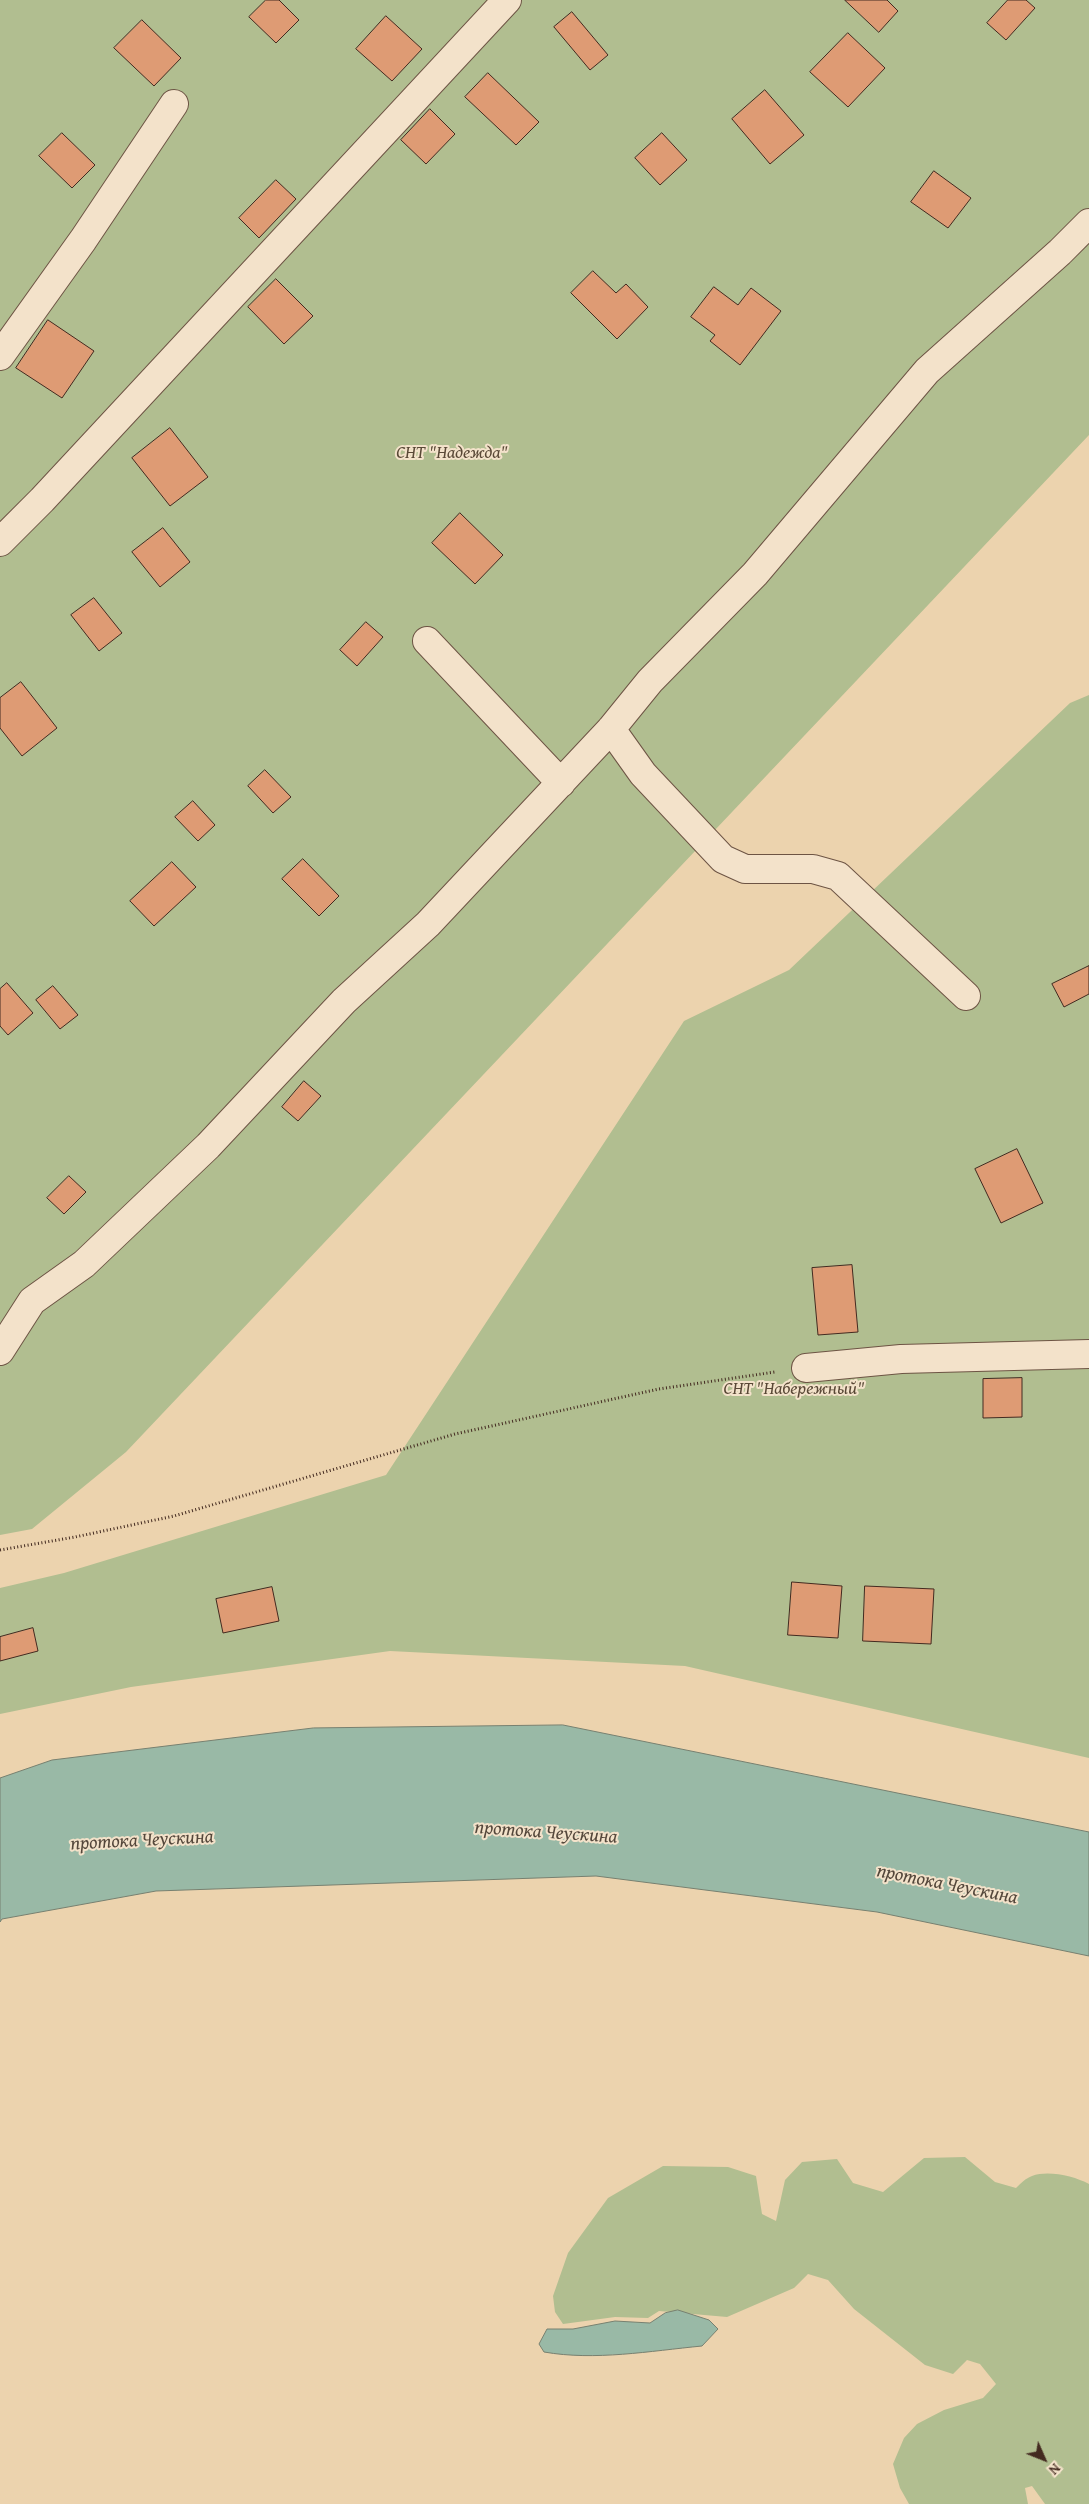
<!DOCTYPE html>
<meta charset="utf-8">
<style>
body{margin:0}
#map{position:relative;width:1089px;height:2504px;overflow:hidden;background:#ecd3ae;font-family:"Gentium Book Plus",serif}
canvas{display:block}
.north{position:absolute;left:1019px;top:2434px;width:50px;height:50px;-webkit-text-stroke:4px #f3e2ca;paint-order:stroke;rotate:134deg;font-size:14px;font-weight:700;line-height:20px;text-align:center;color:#432a20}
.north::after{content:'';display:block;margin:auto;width:18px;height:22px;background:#432a20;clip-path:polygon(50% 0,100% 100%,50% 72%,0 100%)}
</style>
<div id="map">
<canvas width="1089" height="2504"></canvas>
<div class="north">N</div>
</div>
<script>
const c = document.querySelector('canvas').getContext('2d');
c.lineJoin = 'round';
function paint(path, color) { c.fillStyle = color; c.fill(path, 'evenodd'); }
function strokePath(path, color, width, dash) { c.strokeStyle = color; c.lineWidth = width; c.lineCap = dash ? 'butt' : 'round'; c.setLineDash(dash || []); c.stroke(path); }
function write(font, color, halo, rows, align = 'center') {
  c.font = font + ' "Gentium Book Plus",serif'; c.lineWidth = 4; c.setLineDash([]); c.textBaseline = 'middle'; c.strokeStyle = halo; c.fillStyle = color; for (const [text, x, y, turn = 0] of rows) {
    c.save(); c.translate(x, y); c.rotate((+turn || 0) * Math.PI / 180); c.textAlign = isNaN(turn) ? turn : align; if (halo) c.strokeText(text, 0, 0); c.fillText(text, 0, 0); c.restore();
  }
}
paint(new Path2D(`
 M 0,0 L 1089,0 L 1089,435 L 126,1452 L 32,1529 L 0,1535 Z
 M 1089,695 L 1089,1758 L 685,1666 L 390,1651 L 131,1687 L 0,1714 L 0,1588 L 64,1573 L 386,1475 L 684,1021 L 789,970 L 1070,703 Z
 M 965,2157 L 995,2182 L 1016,2188 C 1020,2184 1026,2178 1032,2176 C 1048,2170 1074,2176 1089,2184 L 1089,2504 L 1045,2504 L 1032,2486 L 1025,2488 L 1028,2504 L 909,2504 L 900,2488 L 893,2464 L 904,2438 L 917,2424 L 944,2410 L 983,2398 L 996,2384 L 980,2364 L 967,2360 L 953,2374 L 925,2365 L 854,2309 L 828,2280 L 808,2274 L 794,2288 L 727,2317 L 659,2311 L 648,2318 L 615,2317 L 563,2324 L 555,2312 L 553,2296 L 568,2253 L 608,2198 L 663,2166 L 728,2167 L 756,2176 L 762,2214 L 776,2221 L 785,2180 L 802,2162 L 837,2159 L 853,2183 L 883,2192 L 924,2158 Z`), '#b1be90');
const water = new Path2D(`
 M 563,1725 L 1089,1832 L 1089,1956 L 877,1912 L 596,1876 L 156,1891 L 2,1919 L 0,1922 L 0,1778 L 52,1760 L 313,1728 Z
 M 678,2310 L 709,2320 L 718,2329 L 702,2346 C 650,2351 595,2361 544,2352 L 539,2344 L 547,2329 L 573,2329 L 615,2321 L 650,2323 L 665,2313 Z`);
paint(water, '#99b9a6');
strokePath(water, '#778070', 1);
const building = new Path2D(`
 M 266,0 L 279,0 L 299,20 L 276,43 L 249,17 Z
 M 845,0 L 887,0 L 898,11 L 879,32 Z
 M 1008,0 L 1026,0 L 1035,8 L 1006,40 L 987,23 Z
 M 572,12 L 608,55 L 590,70 L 554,27 Z
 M 386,16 L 422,49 L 392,81 L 356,49 Z
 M 142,20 L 181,58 L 154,86 L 114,48 Z
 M 848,33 L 885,68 L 848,107 L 810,72 Z
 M 488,73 L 539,122 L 516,145 L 465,97 Z
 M 765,90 L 804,135 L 770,164 L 732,119 Z
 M 430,109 L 455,134 L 426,164 L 401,140 Z
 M 62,133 L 95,165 L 72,188 L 39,156 Z
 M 662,133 L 687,160 L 660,185 L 635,158 Z
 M 934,171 L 971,198 L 948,228 L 911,202 Z
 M 276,180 L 296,199 L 259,238 L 239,218 Z
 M 593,271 L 616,293 L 626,284 L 648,307 L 617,339 L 571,293 Z
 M 276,279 L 313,316 L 284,344 L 248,307 Z
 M 714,287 L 738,305 L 751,288 L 781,311 L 740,365 L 710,341 L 715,335 L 691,317 Z
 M 48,320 L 94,351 L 62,398 L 16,368 Z
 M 170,428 L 208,477 L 170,506 L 132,458 Z
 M 460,513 L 503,555 L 475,584 L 432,543 Z
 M 163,528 L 190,562 L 160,587 L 132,552 Z
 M 94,598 L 122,633 L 99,651 L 71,615 Z
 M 366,622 L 383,637 L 357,666 L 340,650 Z
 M 21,682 L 57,728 L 22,756 L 0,728 L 0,698 Z
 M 265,770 L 291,797 L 273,813 L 248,786 Z
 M 193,801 L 215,825 L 198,841 L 175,817 Z
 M 303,859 L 339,896 L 319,916 L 282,879 Z
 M 172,862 L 196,887 L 154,926 L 130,901 Z
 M 1089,966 L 1089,994 L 1064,1007 L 1052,984 Z
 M 7,983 L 33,1013 L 8,1035 L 0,1026 L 0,989 Z
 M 53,986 L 78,1015 L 60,1029 L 36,1000 Z
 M 304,1081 L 321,1096 L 298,1121 L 282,1107 Z
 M 1017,1149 L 1043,1203 L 1001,1223 L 975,1169 Z
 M 69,1176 L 86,1192 L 64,1214 L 47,1198 Z
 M 852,1265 L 858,1332 L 818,1335 L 812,1268 Z
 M 1022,1378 L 1022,1417 L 983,1418 L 983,1379 Z
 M 792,1582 L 842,1586 L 838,1638 L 788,1635 Z
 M 865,1586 L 934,1589 L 931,1644 L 863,1641 Z
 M 272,1587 L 279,1621 L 223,1633 L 216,1599 Z
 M 33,1628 L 38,1651 L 0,1661 L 0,1637 Z`);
paint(building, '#de9b74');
strokePath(building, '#432a20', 1);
const minor = new Path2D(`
 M 0,356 L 83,240 L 174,104
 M 0,542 L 42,500 L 507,0
 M 427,641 L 561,783
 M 611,729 L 643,774 L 723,859 L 745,869 L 813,869 L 838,876 L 966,996
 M 0,1351 L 32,1301 L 84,1264 L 208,1146 L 344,1001 L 428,924 L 611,729 L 650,681 L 755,574 L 927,371 L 1060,252 L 1089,223
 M 806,1368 L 901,1359 L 1089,1354`);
strokePath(minor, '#6d5444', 30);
strokePath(new Path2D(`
 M 0,1550 L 75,1537 L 174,1516 L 455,1434 L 659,1389 L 775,1372`), '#432a20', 3, [1, 2.5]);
strokePath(minor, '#f3e2ca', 28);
write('italic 18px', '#594836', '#f3e2ca', [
 ["СНТ \"Надежда\"",452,453],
 ["СНТ \"Набережный\"",794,1389]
]);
write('italic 19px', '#54473b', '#f3e2ca', [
 ["протока Чеускина",546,1833,4],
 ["протока Чеускина",142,1841,-3],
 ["протока Чеускина",947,1885,11]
]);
</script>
